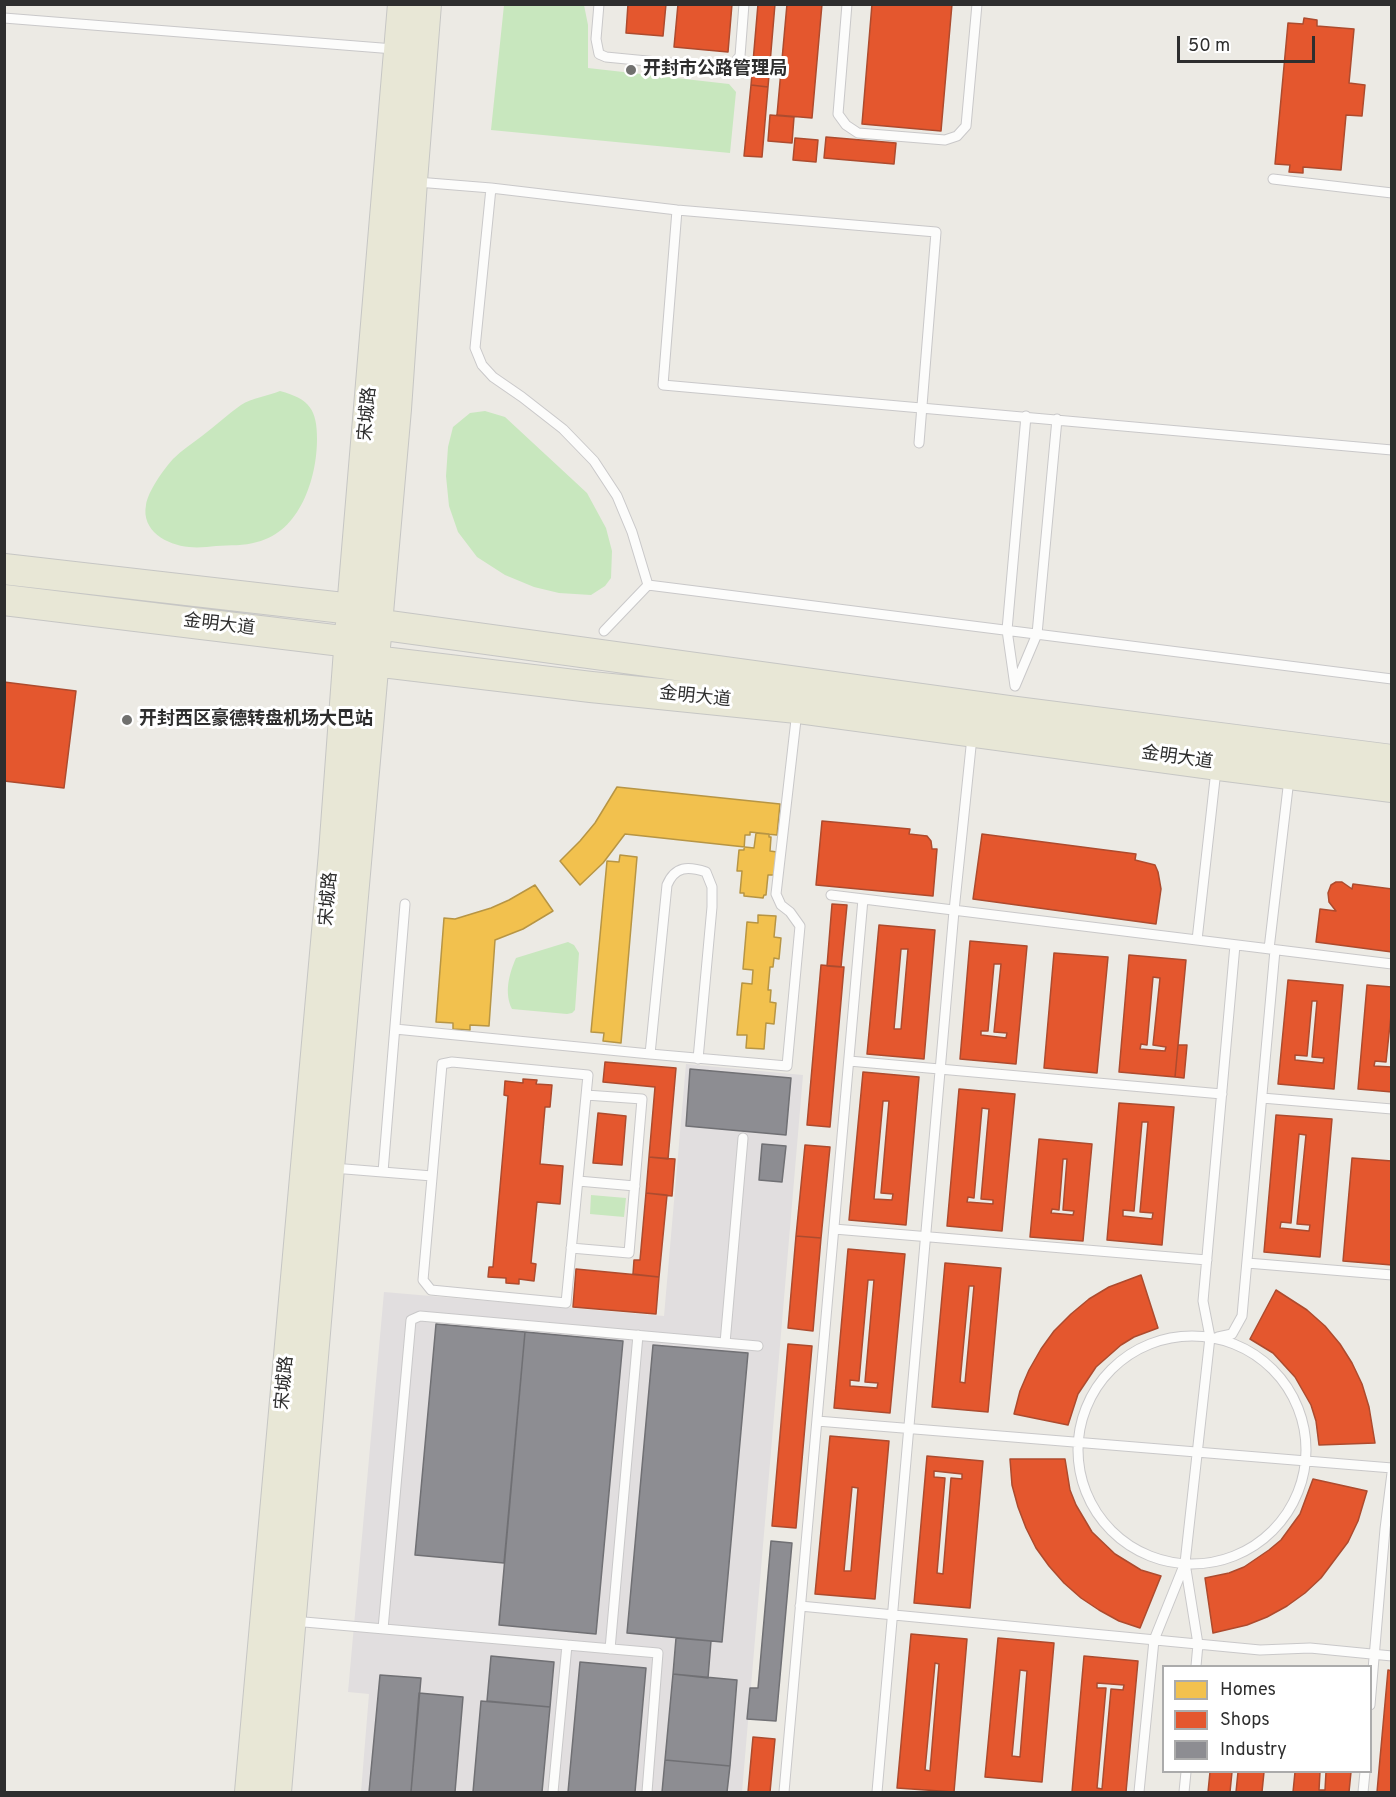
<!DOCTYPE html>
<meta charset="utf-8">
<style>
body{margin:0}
#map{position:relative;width:1396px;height:1797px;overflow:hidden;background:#eceae4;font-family:Overpass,sans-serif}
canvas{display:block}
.frame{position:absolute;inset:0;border:6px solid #2e2e2e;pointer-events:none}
.legend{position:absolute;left:1162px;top:1665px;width:210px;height:108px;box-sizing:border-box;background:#fff;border:2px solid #ababab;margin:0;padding:8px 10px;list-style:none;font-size:18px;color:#2e2e2e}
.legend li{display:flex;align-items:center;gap:12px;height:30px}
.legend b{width:30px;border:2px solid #ababab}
.scale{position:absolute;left:1177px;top:36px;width:138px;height:27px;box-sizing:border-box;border:3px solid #2e2e2e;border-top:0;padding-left:8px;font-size:18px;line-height:21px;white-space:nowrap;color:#2e2e2e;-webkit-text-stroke:4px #fff;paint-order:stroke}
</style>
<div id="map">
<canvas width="1396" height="1797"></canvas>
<div class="frame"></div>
<ul class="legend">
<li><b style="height:16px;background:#f2c14e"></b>Homes</li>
<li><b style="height:16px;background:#e4572e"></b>Shops</li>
<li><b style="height:16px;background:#8d8d92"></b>Industry</li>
</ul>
<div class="scale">50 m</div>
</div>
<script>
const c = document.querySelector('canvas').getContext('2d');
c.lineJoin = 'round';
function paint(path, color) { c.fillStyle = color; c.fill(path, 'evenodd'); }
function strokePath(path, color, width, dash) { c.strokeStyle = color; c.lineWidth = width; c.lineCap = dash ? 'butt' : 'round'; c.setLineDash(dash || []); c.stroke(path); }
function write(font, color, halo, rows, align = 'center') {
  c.font = font + ' Overpass,"Noto Sans SC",sans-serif'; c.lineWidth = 6; c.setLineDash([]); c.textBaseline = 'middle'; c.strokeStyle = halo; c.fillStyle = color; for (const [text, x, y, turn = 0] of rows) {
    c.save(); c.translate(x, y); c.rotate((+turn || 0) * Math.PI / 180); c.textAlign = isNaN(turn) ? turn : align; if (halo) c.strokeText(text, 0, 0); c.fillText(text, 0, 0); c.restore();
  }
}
paint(new Path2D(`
 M 686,1064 L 803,1075 L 742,1792 L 361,1792 L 369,1694 L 348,1692 L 384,1292 L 664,1316 Z`), '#e1dedf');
paint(new Path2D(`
 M 504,5 L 584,5 L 588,25 L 588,68 L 729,84 L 736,92 L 730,153 L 491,130 Z
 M 280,391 C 310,399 317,410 317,439 C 317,478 300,532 257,542 C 244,546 230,545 216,546 C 207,547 198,548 189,547 C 167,545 141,531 146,505 C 148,491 164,469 173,459 C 182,450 193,443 202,436 C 215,426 228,414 241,405 C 252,398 268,396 280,391 Z
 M 485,411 L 505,417 L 587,493 L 606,528 L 612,551 L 611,578 L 605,586 L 591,595 L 559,593 L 534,587 L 505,575 L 477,557 L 458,532 L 449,506 L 446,476 L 448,447 L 453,427 L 470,413 Z
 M 568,942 L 574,945 L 579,953 L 575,1010 L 572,1013 L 567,1014 L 512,1009 C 504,993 509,974 516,958 Z
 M 591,1195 L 626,1198 L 624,1217 L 590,1214 Z`), '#c8e7be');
const homes = new Path2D(`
 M 617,787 L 780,804 L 777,835 L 756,833 L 754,848 L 625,834 L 603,863 L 580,885 L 560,861 L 580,841 L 595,823 Z
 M 750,832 L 769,834 L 769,837 L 771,837 L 770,851 L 777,852 L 774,875 L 768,875 L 766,895 L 764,895 L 763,898 L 744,896 L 744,893 L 740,893 L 742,871 L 737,871 L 739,850 L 744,850 L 745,835 L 750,835 Z
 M 620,855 L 637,857 L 621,1043 L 603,1041 L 604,1033 L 591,1032 L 607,861 L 619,862 Z
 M 535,885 L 553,911 L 523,929 L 495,940 L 489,1026 L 470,1025 L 470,1030 L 453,1029 L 453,1023 L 436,1022 L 444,918 L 455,919 L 491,908 L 509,900 Z
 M 758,915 L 776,916 L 774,937 L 781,938 L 779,959 L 774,958 L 773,967 L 770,967 L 768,990 L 771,990 L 770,1002 L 776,1003 L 774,1024 L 766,1023 L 764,1049 L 746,1048 L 747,1035 L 737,1035 L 742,983 L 752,984 L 753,970 L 743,969 L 747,922 L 758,923 Z`);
paint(homes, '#f2c14e');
strokePath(homes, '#b79544', 1.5);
const shops = new Path2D(`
 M 628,4 L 666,4 L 663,36 L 626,33 Z
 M 678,4 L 732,4 L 728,52 L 674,47 Z
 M 758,4 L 775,4 L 768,87 L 751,85 Z
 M 787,4 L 822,4 L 812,118 L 777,115 Z
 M 872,4 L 952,4 L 941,131 L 862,124 Z
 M 1304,18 L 1317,20 L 1317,26 L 1354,29 L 1349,83 L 1365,85 L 1362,116 L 1346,115 L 1341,170 L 1303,167 L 1303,173 L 1289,172 L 1290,165 L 1275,164 L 1288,23 L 1303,24 Z
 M 751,85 L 768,87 L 762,157 L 744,156 Z
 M 770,115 L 794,117 L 792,143 L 768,141 Z
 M 826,137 L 896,143 L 894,164 L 824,158 Z
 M 795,138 L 818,140 L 816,162 L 793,160 Z
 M 4,682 L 76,691 L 64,788 L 4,781 Z
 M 822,821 L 910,829 L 909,834 L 927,836 L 931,841 L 932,849 L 937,849 L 933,896 L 816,885 Z
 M 982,834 L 1136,854 L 1135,860 L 1155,865 L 1158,872 L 1161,889 L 1156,924 L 973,899 Z
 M 1336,882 L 1342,882 L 1352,889 L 1353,884 L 1392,889 L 1392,952 L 1316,942 L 1320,909 L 1336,911 L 1329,902 L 1328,893 L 1331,885 Z
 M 832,904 L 847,905 L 841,967 L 827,966 Z
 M 879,925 L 935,930 L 924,1059 L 867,1054 ZM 901,949 L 908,949 L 901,1029 L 894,1029 Z
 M 970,941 L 1027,946 L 1016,1064 L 960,1059 ZM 994,964 L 1001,964 L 994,1032 L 1007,1033 L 1006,1038 L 981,1035 L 981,1031 L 988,1031 Z
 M 1054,953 L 1108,957 L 1097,1073 L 1044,1068 Z
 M 1129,955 L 1186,960 L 1175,1077 L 1119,1072 ZM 1153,977 L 1160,978 L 1153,1045 L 1166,1047 L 1165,1051 L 1140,1049 L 1141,1044 L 1147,1045 Z
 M 821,965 L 844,967 L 830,1127 L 807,1125 Z
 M 1288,980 L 1343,985 L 1334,1089 L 1278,1084 ZM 1312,1001 L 1317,1001 L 1312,1057 L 1324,1058 L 1323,1063 L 1295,1060 L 1295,1055 L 1307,1056 Z
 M 1367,985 L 1392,987 L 1392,1006 L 1386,1062 L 1375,1061 L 1374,1066 L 1392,1067 L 1392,1092 L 1358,1089 Z
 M 1178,1045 L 1187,1045 L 1184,1078 L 1175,1077 Z
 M 605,1062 L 676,1068 L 668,1159 L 649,1157 L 655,1087 L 603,1082 Z
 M 863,1072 L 919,1077 L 906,1225 L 849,1220 ZM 883,1101 L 889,1101 L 881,1193 L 893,1194 L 892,1200 L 874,1199 Z
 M 523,1079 L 537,1080 L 536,1084 L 552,1085 L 550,1107 L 545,1107 L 540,1164 L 563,1166 L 560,1204 L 537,1202 L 531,1263 L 536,1264 L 534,1281 L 519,1279 L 519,1284 L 506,1283 L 506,1278 L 488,1277 L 489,1267 L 493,1267 L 508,1096 L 504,1095 L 505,1081 L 523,1083 Z
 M 959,1089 L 1015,1094 L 1002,1231 L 947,1226 ZM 982,1108 L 989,1109 L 981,1199 L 993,1200 L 993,1204 L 967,1202 L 968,1197 L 974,1198 Z
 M 1119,1103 L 1174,1107 L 1162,1245 L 1107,1240 ZM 1142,1122 L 1148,1122 L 1140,1212 L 1153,1213 L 1152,1219 L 1123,1216 L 1123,1210 L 1134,1211 Z
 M 598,1113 L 626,1116 L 622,1165 L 593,1163 Z
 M 1276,1115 L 1332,1119 L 1320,1257 L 1264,1252 ZM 1299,1134 L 1306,1135 L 1297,1224 L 1310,1225 L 1309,1231 L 1280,1228 L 1281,1222 L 1291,1223 Z
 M 1039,1139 L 1092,1144 L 1083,1241 L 1030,1237 ZM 1063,1159 L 1067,1159 L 1063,1210 L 1074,1211 L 1073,1215 L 1051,1213 L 1052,1209 L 1059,1210 Z
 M 805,1145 L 830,1147 L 821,1238 L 796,1236 Z
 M 649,1157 L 675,1159 L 672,1196 L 646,1193 Z
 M 1352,1158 L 1392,1161 L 1392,1265 L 1343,1261 Z
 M 646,1193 L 667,1195 L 659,1277 L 633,1274 L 634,1260 L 640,1260 Z
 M 796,1236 L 821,1238 L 813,1331 L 788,1328 Z
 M 848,1249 L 905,1254 L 890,1413 L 834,1408 ZM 868,1280 L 874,1280 L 865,1382 L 878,1383 L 877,1388 L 850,1386 L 850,1380 L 859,1381 Z
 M 945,1263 L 1001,1268 L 988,1412 L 932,1407 ZM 969,1286 L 974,1286 L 965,1383 L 960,1382 Z
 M 576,1269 L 659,1277 L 656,1314 L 573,1307 Z
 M 1141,1275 L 1158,1328 L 1134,1337 L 1121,1345 L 1096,1367 L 1078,1394 L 1068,1425 L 1014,1414 L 1020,1391 L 1029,1370 L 1041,1349 L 1054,1331 L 1071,1314 L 1089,1299 L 1109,1287 Z
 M 1276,1290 L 1307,1310 L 1325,1326 L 1340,1344 L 1352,1363 L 1362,1384 L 1369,1407 L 1375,1443 L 1319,1445 L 1316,1421 L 1311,1405 L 1295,1377 L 1273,1353 L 1250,1339 Z
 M 788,1344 L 812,1346 L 796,1528 L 772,1526 Z
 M 830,1436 L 889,1441 L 875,1599 L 815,1594 ZM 852,1487 L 858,1488 L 851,1571 L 844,1571 Z
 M 927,1456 L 983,1461 L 970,1608 L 914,1603 ZM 934,1471 L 962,1474 L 962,1479 L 951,1478 L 943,1574 L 937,1573 L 945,1478 L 934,1477 Z
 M 1010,1459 L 1065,1459 L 1070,1490 L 1076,1505 L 1092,1532 L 1115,1554 L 1141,1570 L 1161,1576 L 1140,1628 L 1119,1621 L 1099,1610 L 1081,1598 L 1064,1583 L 1049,1566 L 1036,1548 L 1026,1528 L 1018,1507 L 1012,1485 Z
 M 1313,1479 L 1367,1491 L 1358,1521 L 1348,1542 L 1321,1578 L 1305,1593 L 1287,1606 L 1267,1617 L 1247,1625 L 1213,1633 L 1205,1578 L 1229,1573 L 1244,1567 L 1269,1550 L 1281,1540 L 1300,1514 Z
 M 911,1634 L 967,1639 L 954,1792 L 897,1788 ZM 935,1663 L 939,1664 L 930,1771 L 925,1770 Z
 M 998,1638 L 1054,1643 L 1042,1782 L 985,1777 ZM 1020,1670 L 1027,1671 L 1020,1757 L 1012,1756 Z
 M 1084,1656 L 1138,1661 L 1126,1792 L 1072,1792 ZM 1097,1683 L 1124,1685 L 1123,1690 L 1111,1689 L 1102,1789 L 1097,1788 L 1106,1688 L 1097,1688 Z
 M 1388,1670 L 1392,1671 L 1392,1792 L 1377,1792 Z
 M 753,1737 L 775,1739 L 770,1792 L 748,1792 Z
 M 1210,1772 L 1232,1772 L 1230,1792 L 1208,1792 Z
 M 1238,1772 L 1264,1772 L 1262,1792 L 1236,1792 Z
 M 1295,1772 L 1320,1772 L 1319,1790 L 1325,1790 L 1326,1772 L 1351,1772 L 1349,1792 L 1293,1792 Z`);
paint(shops, '#e4572e');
strokePath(shops, '#ad4b2e', 1.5);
const industry = new Path2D(`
 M 690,1069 L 791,1078 L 786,1135 L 686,1126 Z
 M 762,1144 L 786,1146 L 782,1182 L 759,1180 Z
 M 436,1324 L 525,1332 L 504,1563 L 415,1555 Z
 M 525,1332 L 623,1341 L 596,1634 L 499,1625 Z
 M 653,1345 L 748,1353 L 722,1642 L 627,1633 Z
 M 771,1541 L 792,1543 L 776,1721 L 747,1719 L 750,1688 L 758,1688 Z
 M 676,1638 L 711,1641 L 708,1678 L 673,1674 Z
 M 491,1656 L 554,1662 L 550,1707 L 487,1701 Z
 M 580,1662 L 646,1668 L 635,1792 L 568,1792 Z
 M 673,1674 L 737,1680 L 730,1766 L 665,1760 Z
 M 380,1675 L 421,1678 L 411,1792 L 369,1792 Z
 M 419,1693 L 463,1697 L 455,1792 L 411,1792 Z
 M 481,1701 L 550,1707 L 542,1792 L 473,1792 Z
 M 665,1760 L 730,1766 L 727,1792 L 662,1792 Z`);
paint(industry, '#8d8d92');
strokePath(industry, '#707074', 1.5);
const service = new Path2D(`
 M 599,4 L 596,39 L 599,54 L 606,57 L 729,69 L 740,56 L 744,4
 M 847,4 L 838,114 L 846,125 L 858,133 L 945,140 L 957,136 L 966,126 L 977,4
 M 4,18 L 394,49
 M 1273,179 L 1392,193
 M 417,182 L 491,188 L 677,210 L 936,232 L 919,443
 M 491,188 L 475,348 L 482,365 L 493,377 L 522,397 L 563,429 L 594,461 L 617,496 L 632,532 L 648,585 L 1392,679
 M 677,210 L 663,385 L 1392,450
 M 1026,416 L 1007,630 L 1015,686 L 1037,634 L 1057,419
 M 604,631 L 648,585
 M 831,895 L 1392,964
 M 1197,940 L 1216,770
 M 1269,949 L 1289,779
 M 395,1029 L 650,1054 L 787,1066 L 800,926 L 790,912 L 781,905 L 776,894 L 797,711
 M 650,1054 L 667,885 C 675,866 688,866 706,872 L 712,887 L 712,907 L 698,1059
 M 849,1061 L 1222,1094
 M 452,1062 L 588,1075 L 566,1303 L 431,1290 L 423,1280 L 442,1064 Z
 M 1262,1098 L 1392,1109
 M 333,1168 L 432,1176
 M 383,1172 L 405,904
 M 578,1181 L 635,1186
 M 834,1229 L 1207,1260
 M 571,1248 L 629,1253 L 642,1099 L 586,1095
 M 1247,1263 L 1392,1275
 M1078 1450a114 114 0 1 1 228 0a114 114 0 1 1-228 0Z
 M 1218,1337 L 1232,1334 L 1242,1316 L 1275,950
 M 725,1343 L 743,1138
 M 817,1421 L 1392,1468
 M 800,1606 L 1260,1650 L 1310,1648 L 1392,1656
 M 293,1621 L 658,1653 L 647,1792
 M 383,1629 L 411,1320 L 420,1316 L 758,1346
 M 610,1649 L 638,1335
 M 1196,1666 L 1198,1644 L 1185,1563 L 1210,1337 L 1203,1301 L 1235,945
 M 1370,1705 L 1385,1529 L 1392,1473
 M 553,1792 L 567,1645
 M 784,1792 L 863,899
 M 877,1792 L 954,911 L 972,737
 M 1139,1792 L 1154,1640 L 1185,1563
 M 1184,1792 L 1186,1772
 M 1363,1792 L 1365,1772`);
const primary = new Path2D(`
 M 4,569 L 352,609 L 376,624 L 1010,711 L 1392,760
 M 4,600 L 350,642 L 374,661 L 591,687 L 797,708 L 1217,765 L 1392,787
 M 250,1792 L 334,853 L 352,609 L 403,4
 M 276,1792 L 329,1168 L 396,409 L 412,181 L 426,4`);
strokePath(service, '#c9c8c9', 11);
strokePath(primary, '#c6c6c4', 32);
strokePath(service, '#fcfcfb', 9);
strokePath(primary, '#e8e7d6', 30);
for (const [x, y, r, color] of [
 [631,70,6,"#70706e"],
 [127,720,6,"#70706e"]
]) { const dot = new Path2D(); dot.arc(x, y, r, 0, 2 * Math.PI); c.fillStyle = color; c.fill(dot); strokePath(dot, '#fff', 2); }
write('bold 18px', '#2e2e2e', '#fff', [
 ["开封市公路管理局",643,70],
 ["开封西区豪德转盘机场大巴站",139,720]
], 'left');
write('18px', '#2e2e2e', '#fff', [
 ["宋城路",369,414,-85],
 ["金明大道",219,626,7],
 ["金明大道",695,698,6],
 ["金明大道",1177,759,8],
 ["宋城路",330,899,-85],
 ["宋城路",286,1383,-85]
]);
</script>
